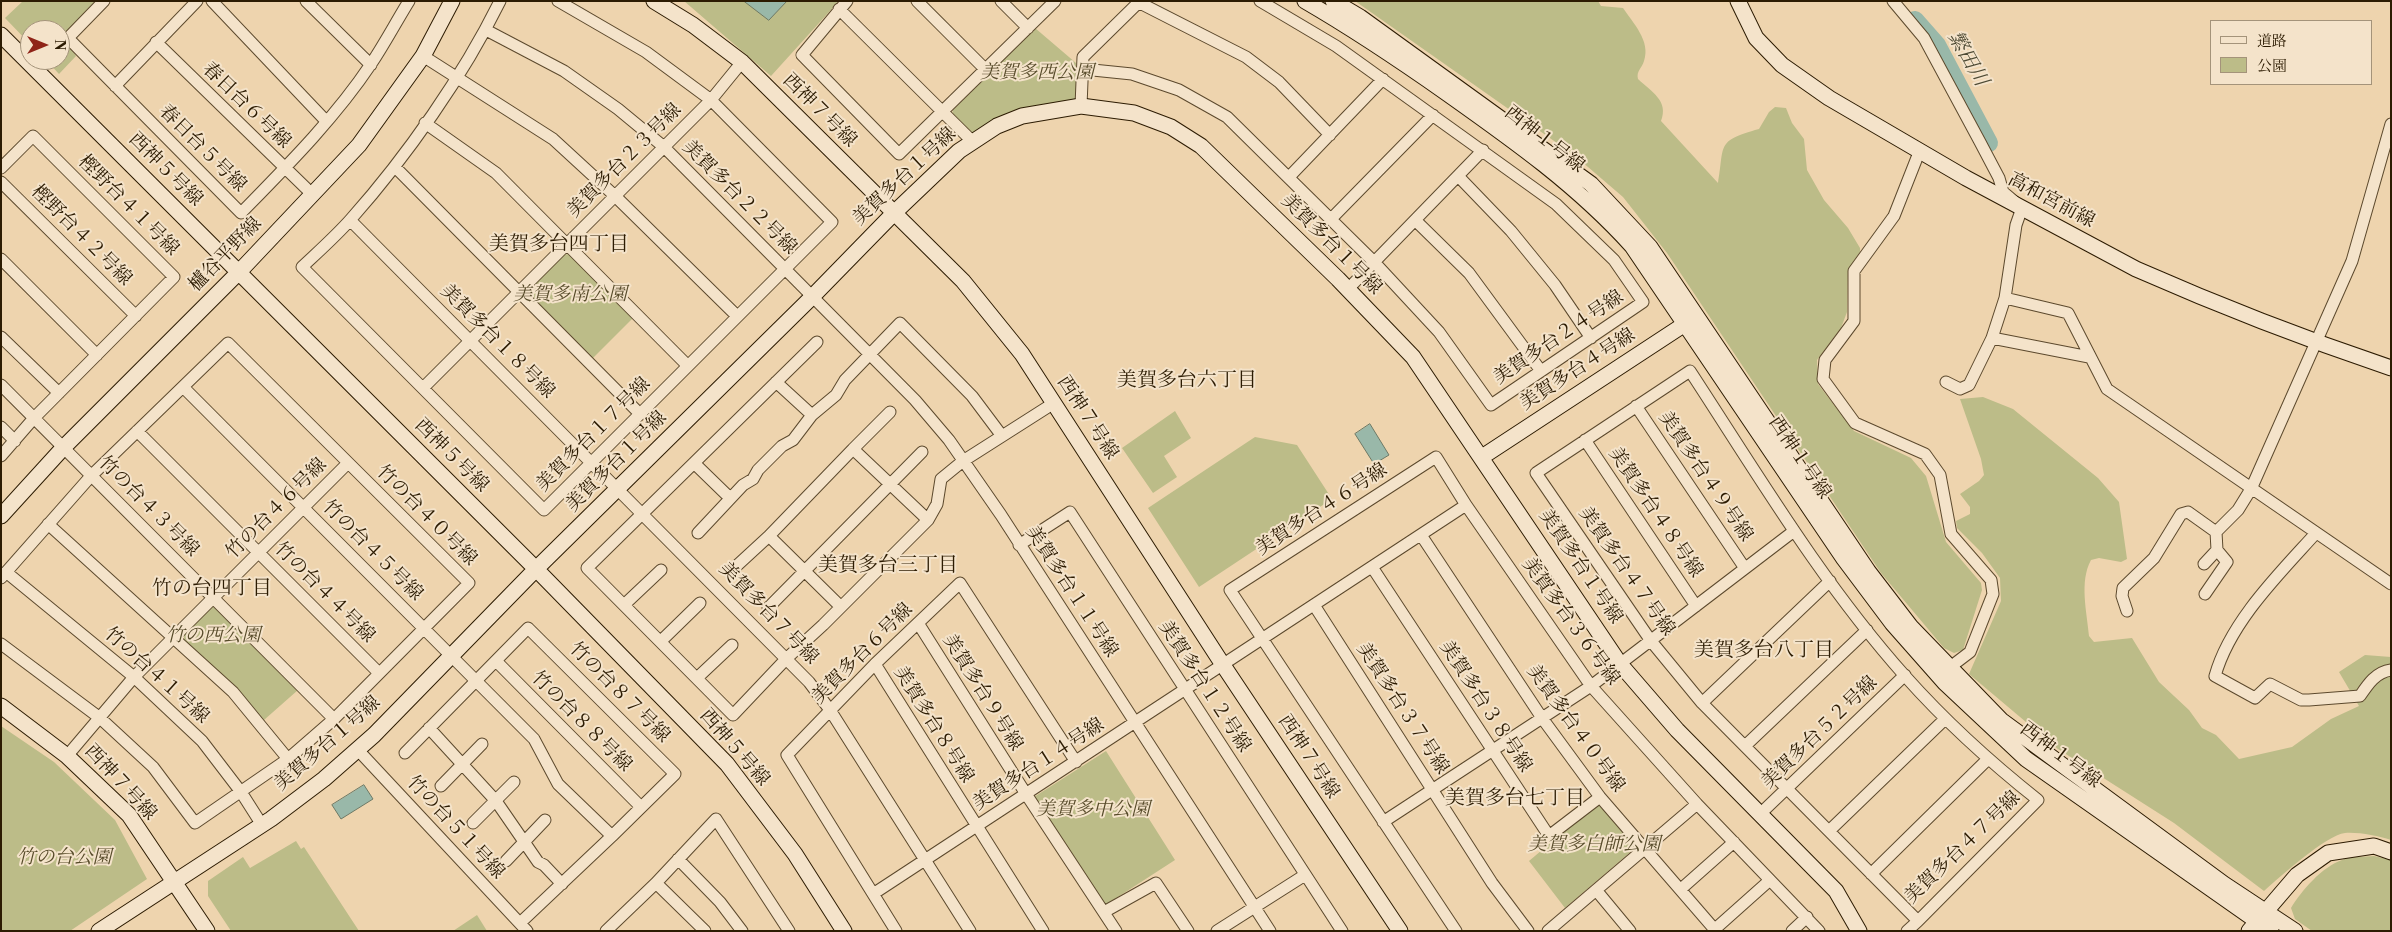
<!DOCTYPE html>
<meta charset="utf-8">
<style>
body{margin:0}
#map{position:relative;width:2392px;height:932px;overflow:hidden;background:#eed4ae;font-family:"Libre Bodoni","Noto Serif JP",serif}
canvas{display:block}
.frame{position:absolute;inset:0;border:2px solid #2c1b02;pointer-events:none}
.legend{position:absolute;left:2210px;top:20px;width:162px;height:65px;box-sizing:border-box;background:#f4e3ca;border:1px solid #a4937a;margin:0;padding:6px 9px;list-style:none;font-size:15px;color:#2c1b02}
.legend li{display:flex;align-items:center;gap:10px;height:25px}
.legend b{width:25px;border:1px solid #a4937a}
.north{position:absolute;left:20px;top:20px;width:50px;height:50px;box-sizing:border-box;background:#f4e3ca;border:1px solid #a4937a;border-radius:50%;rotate:90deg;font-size:14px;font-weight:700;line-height:20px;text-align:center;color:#2c1b02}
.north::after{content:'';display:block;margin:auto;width:18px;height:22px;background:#8f2418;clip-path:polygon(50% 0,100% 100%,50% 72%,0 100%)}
</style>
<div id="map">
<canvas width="2392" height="932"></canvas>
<div class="frame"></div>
<ul class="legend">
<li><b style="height:6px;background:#f4e3ca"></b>道路</li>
<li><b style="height:14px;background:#bcbc88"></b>公園</li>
</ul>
<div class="north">N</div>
</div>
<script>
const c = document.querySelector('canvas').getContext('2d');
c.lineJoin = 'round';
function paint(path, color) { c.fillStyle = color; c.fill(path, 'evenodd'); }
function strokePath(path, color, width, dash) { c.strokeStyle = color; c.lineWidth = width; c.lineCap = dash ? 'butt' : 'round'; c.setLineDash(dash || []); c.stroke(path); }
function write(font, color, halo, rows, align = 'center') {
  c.font = font + ' "Libre Bodoni","Noto Serif JP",serif'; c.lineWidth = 4; c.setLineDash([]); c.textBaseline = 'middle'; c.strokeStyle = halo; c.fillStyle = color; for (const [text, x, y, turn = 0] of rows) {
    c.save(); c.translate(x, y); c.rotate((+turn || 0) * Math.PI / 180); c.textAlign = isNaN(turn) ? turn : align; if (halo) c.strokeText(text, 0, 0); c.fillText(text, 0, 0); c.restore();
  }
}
paint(new Path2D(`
 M 23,1 L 97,1 L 65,38 L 76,56 L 59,74 L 46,60 L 60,60 L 60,30 L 30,30 L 30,44 L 5,18 Z
 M 684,1 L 839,1 L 771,76 Z
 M 1355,1 L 1598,1 L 1601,6 L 1623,8 C 1633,23 1651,41 1644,61 C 1642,68 1636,71 1638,79 C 1652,92 1669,101 1661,121 L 1718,183 C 1725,145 1715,141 1759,129 L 1769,112 L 1775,107 L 1786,108 L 1792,123 L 1804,139 L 1807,170 L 1824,200 L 1848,228 L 1860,248 L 1860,252 L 1848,270 L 1847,312 L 1841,328 L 1817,360 L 1818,384 L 1854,431 L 1911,458 L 1926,476 L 1946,542 L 1981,583 L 1982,590 L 1963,650 L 1954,653 L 1944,648 L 1881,573 L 1667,253 L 1623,197 L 1574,155 Z
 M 1035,28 L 1076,63 L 1076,99 L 1019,111 L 972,134 L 952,115 L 953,110 Z
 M 569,254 L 634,317 L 593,358 L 528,294 L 529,289 L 562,255 Z
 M 1983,397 L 2013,409 L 2098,478 L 2119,502 L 2127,559 L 2121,562 L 2099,558 L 2091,560 C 2079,582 2087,612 2089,636 L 2094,642 L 2132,638 L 2159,682 L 2189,710 L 2202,728 L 2216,735 L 2239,759 L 2292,747 L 2331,719 L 2359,706 L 2339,672 L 2365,655 L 2391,657 L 2391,840 C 2378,836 2359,832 2345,833 C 2326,835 2280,877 2264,891 L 2174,823 L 2058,749 L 1969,674 L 2001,601 L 2000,578 L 1982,553 L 1957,528 L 1956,521 L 1970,514 L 1970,507 L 1960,494 L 1979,481 L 1984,475 L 1981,459 L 1960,399 Z
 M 1175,411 L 1191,438 L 1164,456 L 1177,477 L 1153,493 L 1122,448 Z
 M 1255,437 L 1297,445 L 1332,499 L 1199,587 L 1148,508 Z
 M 209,607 L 216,607 L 298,690 L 264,720 L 234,687 L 184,640 L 184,632 Z
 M 1,726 L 54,762 L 115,820 L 147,879 L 70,931 L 1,931 Z
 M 1106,751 L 1175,860 L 1104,906 L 1034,797 Z
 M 1594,806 L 1602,806 L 1635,845 L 1634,849 L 1565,908 L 1529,861 Z
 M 296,841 L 301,849 L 304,847 L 359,931 L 231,931 L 208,896 L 208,881 L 243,857 L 250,868 Z
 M 2374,856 L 2391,860 L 2391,931 L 2312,931 L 2295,919 L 2291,908 C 2302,890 2322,867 2342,860 C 2351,856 2364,857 2374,856 Z
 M 477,915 L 487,931 L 453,931 Z`), '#bcbc88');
const water = new Path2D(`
 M 744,1 L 787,1 L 769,20 Z
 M 1370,424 L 1389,455 L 1374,464 L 1355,434 Z
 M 364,785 L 373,799 L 341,819 L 332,805 Z`);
paint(water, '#99b8a9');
strokePath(water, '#6d7966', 1);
strokePath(new Path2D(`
 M 1915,20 L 1937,45 L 1989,143`), '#99b8a9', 18);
const street = new Path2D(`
 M 104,1 L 68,38 L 241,213 C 286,167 335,118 371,64 C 385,43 396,22 409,1
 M 212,1 L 326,121
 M 306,1 L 371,65
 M 500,1 C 463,76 407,156 351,219 C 336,236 319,251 302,267 L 544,510 L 832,222 L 711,100 L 646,52 L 558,1
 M 847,1 L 802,55 L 899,154 L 1055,1
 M 917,1 L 986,70
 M 1001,1 L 1028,28
 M 1893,1 L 1924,38 L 1980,142 L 1999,178 L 2003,192 L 2022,208 L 2016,225 L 2005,298 L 2068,313 L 2107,389 L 2391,584
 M 1138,2 L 1246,57 L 1279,82 L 1330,135
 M 839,9 L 972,141
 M 486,30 L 564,71 L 618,109 L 664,147 L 915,400 L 949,440 L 1001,515 L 1270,931
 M 156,42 L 313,195
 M 423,56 L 553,139 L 615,196 L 737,316
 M 1083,69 L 1132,74 L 1179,90 L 1227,117 L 1374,262 L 1439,332 L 1491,405 L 1643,302 L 1614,260 L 1556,204 L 1336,46 L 1260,1
 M 115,86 L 197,1
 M 1081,106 L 1083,57 L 1140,1
 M 425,123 L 496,173 L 688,366
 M 1920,150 L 1894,216 L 1854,271 L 1854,321 L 1825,360 L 1823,379 L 1855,423 L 1925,454 L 1940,475 L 1951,534 L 1991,580 L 1993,594 L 1970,652 L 1949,668
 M 395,167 L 640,414
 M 1,168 L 33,136 L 174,277 L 34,418 L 1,456
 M 1458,176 L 1511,231 L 1555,285 L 1591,338
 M 1289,177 L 1383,79
 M 1,182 L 136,316
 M 1331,219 L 1433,115
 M 350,220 L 809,682 L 830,710 L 970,931
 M 1415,220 L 1469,273 L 1541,371
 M 1,259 L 97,355
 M 1348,289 L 1483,150
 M 2005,298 L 1992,338 L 2089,357
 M 1,337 L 59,393
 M 817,342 L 587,568 L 733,715 L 787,658 L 823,625 L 928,520 L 937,504 L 941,479 L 963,461 L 1054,403
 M 1690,371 C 1758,475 1822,583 1905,676 C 1946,722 1990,762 2038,800 L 1918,921 L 1702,703 L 1651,641 L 1536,473 Z
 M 776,382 L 812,415
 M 1946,382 L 1960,389 L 1969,385 L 1992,338
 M 1,385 L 334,719
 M 183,387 L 534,739 L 558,784 L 612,836 L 520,923
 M 423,388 L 711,100 L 742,62
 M 1636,406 L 1744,567
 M 1,427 L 15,441
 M 137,431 L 379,673
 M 1585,440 L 1696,606
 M 853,449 L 890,412
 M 694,463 L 730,498
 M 48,524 L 233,692 L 288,759
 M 698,533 L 743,485 L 753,479 L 758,470 L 782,446 L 793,440 L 812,415 L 836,395 L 845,380 L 900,323 L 972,396 L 1002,436
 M 2316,533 C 2279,574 2230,622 2215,676 L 2255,698 L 2270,684 L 2301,700 L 2309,700 L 2360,696 C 2368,684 2376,672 2391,670
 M 1421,535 L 1542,718 L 1600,797 L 1716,931
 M 1019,545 L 1070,512 L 1342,931
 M 2204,564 L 2217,550 L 2216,532 L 2238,510 L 2251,489 L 2352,261 L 2391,124
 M 1372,567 L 1549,836 L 1600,797
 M 731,571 L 769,536
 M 6,572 L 134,677 L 202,741 L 241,792 L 262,825
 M 1,578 L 91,476 L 228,343 L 469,583 L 334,719 L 288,759 L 195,823 L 153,767 L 100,718 L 1,644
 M 2205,594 L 2227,562 L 2217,550
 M 625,604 L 661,570
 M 1314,605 L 1492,883 L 1528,931
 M 841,607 L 769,536 L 853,449 L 928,520
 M 768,608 L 922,452
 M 2127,611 L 2122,596 L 2123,588 L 2154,558 L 2181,514 L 2188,512 L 2216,532
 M 918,623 L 1026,794 L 1116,931
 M 661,641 L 700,603
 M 496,661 L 641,807
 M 875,664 L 1043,931
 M 697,678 L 732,645
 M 1702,703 L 1830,581
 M 429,728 L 496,801 L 538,862 L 544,865 L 562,884
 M 1745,746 L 1867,630
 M 357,749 L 527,931
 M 405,753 L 528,628 L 675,774 L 612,836
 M 67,756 L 134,677 L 348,463
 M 441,786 L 482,744
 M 1759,815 L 1905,675
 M 1383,822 L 1591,686 L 1794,531
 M 473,823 L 514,782
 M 1829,831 L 1945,719
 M 678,859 L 720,902 L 742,931
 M 506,861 L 545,820
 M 1871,874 L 1988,759
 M 656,883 L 716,819 L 789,931
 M 1681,889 L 1734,842
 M 1596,890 L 1630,931
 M 873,894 L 1466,505 L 1591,686 L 1697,804 L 1819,931
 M 1104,912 L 1156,883 L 1188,931
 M 1715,929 L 1770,880
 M 606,931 L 656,883 L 705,931
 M 896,931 L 787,755 L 875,664 L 960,583 L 1076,762
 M 1217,931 L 1305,875
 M 1456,931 L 1230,590 L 1436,457 L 1466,505
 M 1548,931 L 1697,804
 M 1792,931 L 1807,917
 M 1907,931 L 1918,921`);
const secondary = new Path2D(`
 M 654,1 L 693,25 L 742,62 L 963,281 L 1022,354 L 1223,665 L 1400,931
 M 1305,1 C 1355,30 1401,61 1448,94 C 1513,140 1578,186 1632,246 L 1844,559 L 1892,623 L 1945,683 L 2026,759 L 2271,931
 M 1333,1 L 1360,17 L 1591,184 L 1650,247 L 1868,571 L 1911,627 L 2001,720 L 2224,884 L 2295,931
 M 1738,1 L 1756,38 L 1782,65 L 1829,98 L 1966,178 L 2136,269 C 2220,306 2305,339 2391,368
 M 1,35 L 536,569 L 727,764 L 795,854 L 844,931
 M 1482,457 L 1691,320
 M 1,516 L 63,448 L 239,272 L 359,145 L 423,56 L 452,1
 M 1,706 L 67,756 L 129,815 L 207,931
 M 99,931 L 271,819 L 324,779 L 374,735 L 536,569 L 812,297 L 894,213 L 959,151 L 997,126 L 1022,116 L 1081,106 L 1134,113 L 1171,127 L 1201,146 L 1338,279 L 1413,357 L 1620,664 L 1677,730 L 1836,891 L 1859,931
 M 2249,931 L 2297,875 L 2328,853 L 2374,846 L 2391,852`);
strokePath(street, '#5c492d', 13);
strokePath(secondary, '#2c1b02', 17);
strokePath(street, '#f4e3ca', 11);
strokePath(secondary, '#f4e3ca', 15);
write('italic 19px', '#574b2a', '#f4e3ca', [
 ["美賀多西公園",1037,73],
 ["美賀多南公園",570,295],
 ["竹の西公園",213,636],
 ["美賀多中公園",1093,810],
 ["美賀多白師公園",1594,845],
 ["竹の台公園",64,858]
]);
write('19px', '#2c1b02', '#f4e3ca', [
 ["春日台６号線",246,106,44],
 ["西神７号線",819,111,45],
 ["西神１号線",1544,140,38],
 ["春日台５号線",202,149,45],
 ["美賀多台２３号線",625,161,-45],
 ["西神５号線",165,170,45],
 ["美賀多台１号線",905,177,-43],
 ["美賀多台２２号線",739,198,45],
 ["高和宮前線",2051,201,28],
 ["樫野台４１号線",128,206,45],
 ["樫野台４２号線",81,236,45],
 ["美賀多台１号線",1331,245,45],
 ["櫨谷平野線",226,255,-46],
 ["美賀多台２４号線",1559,338,-34],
 ["美賀多台１８号線",497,342,45],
 ["美賀多台４号線",1578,370,-33],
 ["西神７号線",1087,418,57],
 ["美賀多台１７号線",594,435,-45],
 ["西神５号線",451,456,45],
 ["西神１号線",1799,458,56],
 ["美賀多台１号線",617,462,-45],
 ["美賀多台４９号線",1705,477,56],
 ["竹の台４３号線",148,507,45],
 ["竹の台４６号線",277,509,-45],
 ["美賀多台４６号線",1322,510,-33],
 ["美賀多台４８号線",1655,513,56],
 ["竹の台４０号線",426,516,45],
 ["竹の台４５号線",372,551,45],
 ["美賀多台１号線",1580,567,56],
 ["美賀多台４７号線",1626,572,55],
 ["美賀多台１１号線",1071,592,57],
 ["竹の台４４号線",324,593,45],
 ["美賀多台７号線",768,614,46],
 ["美賀多台３６号線",1570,622,54],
 ["美賀多台６号線",863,654,-45],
 ["竹の台４１号線",156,676,42],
 ["美賀多台１２号線",1204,687,57],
 ["竹の台８７号線",619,693,45],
 ["美賀多台９号線",982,693,58],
 ["美賀多台３８号線",1485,707,57],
 ["美賀多台３７号線",1402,709,57],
 ["竹の台８８号線",581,722,45],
 ["美賀多台８号線",933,725,58],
 ["美賀多台４０号線",1575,729,54],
 ["美賀多台５２号線",1820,733,-44],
 ["美賀多台１号線",328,744,-41],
 ["西神５号線",734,748,49],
 ["西神１号線",2060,756,37],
 ["西神７号線",1308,757,57],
 ["美賀多台１４号線",1039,765,-33],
 ["西神７号線",120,783,47],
 ["竹の台５１号線",455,828,47],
 ["美賀多台４７号線",1963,848,-44]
]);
write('italic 20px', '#4d4a34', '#f4e3ca', [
 ["繁田川",1967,59,60]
]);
write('20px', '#2c1b02', '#f4e3ca', [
 ["美賀多台四丁目",559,245],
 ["美賀多台六丁目",1187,381],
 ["美賀多台三丁目",888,566],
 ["竹の台四丁目",212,589],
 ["美賀多台八丁目",1764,651],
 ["美賀多台七丁目",1515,799]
]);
</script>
